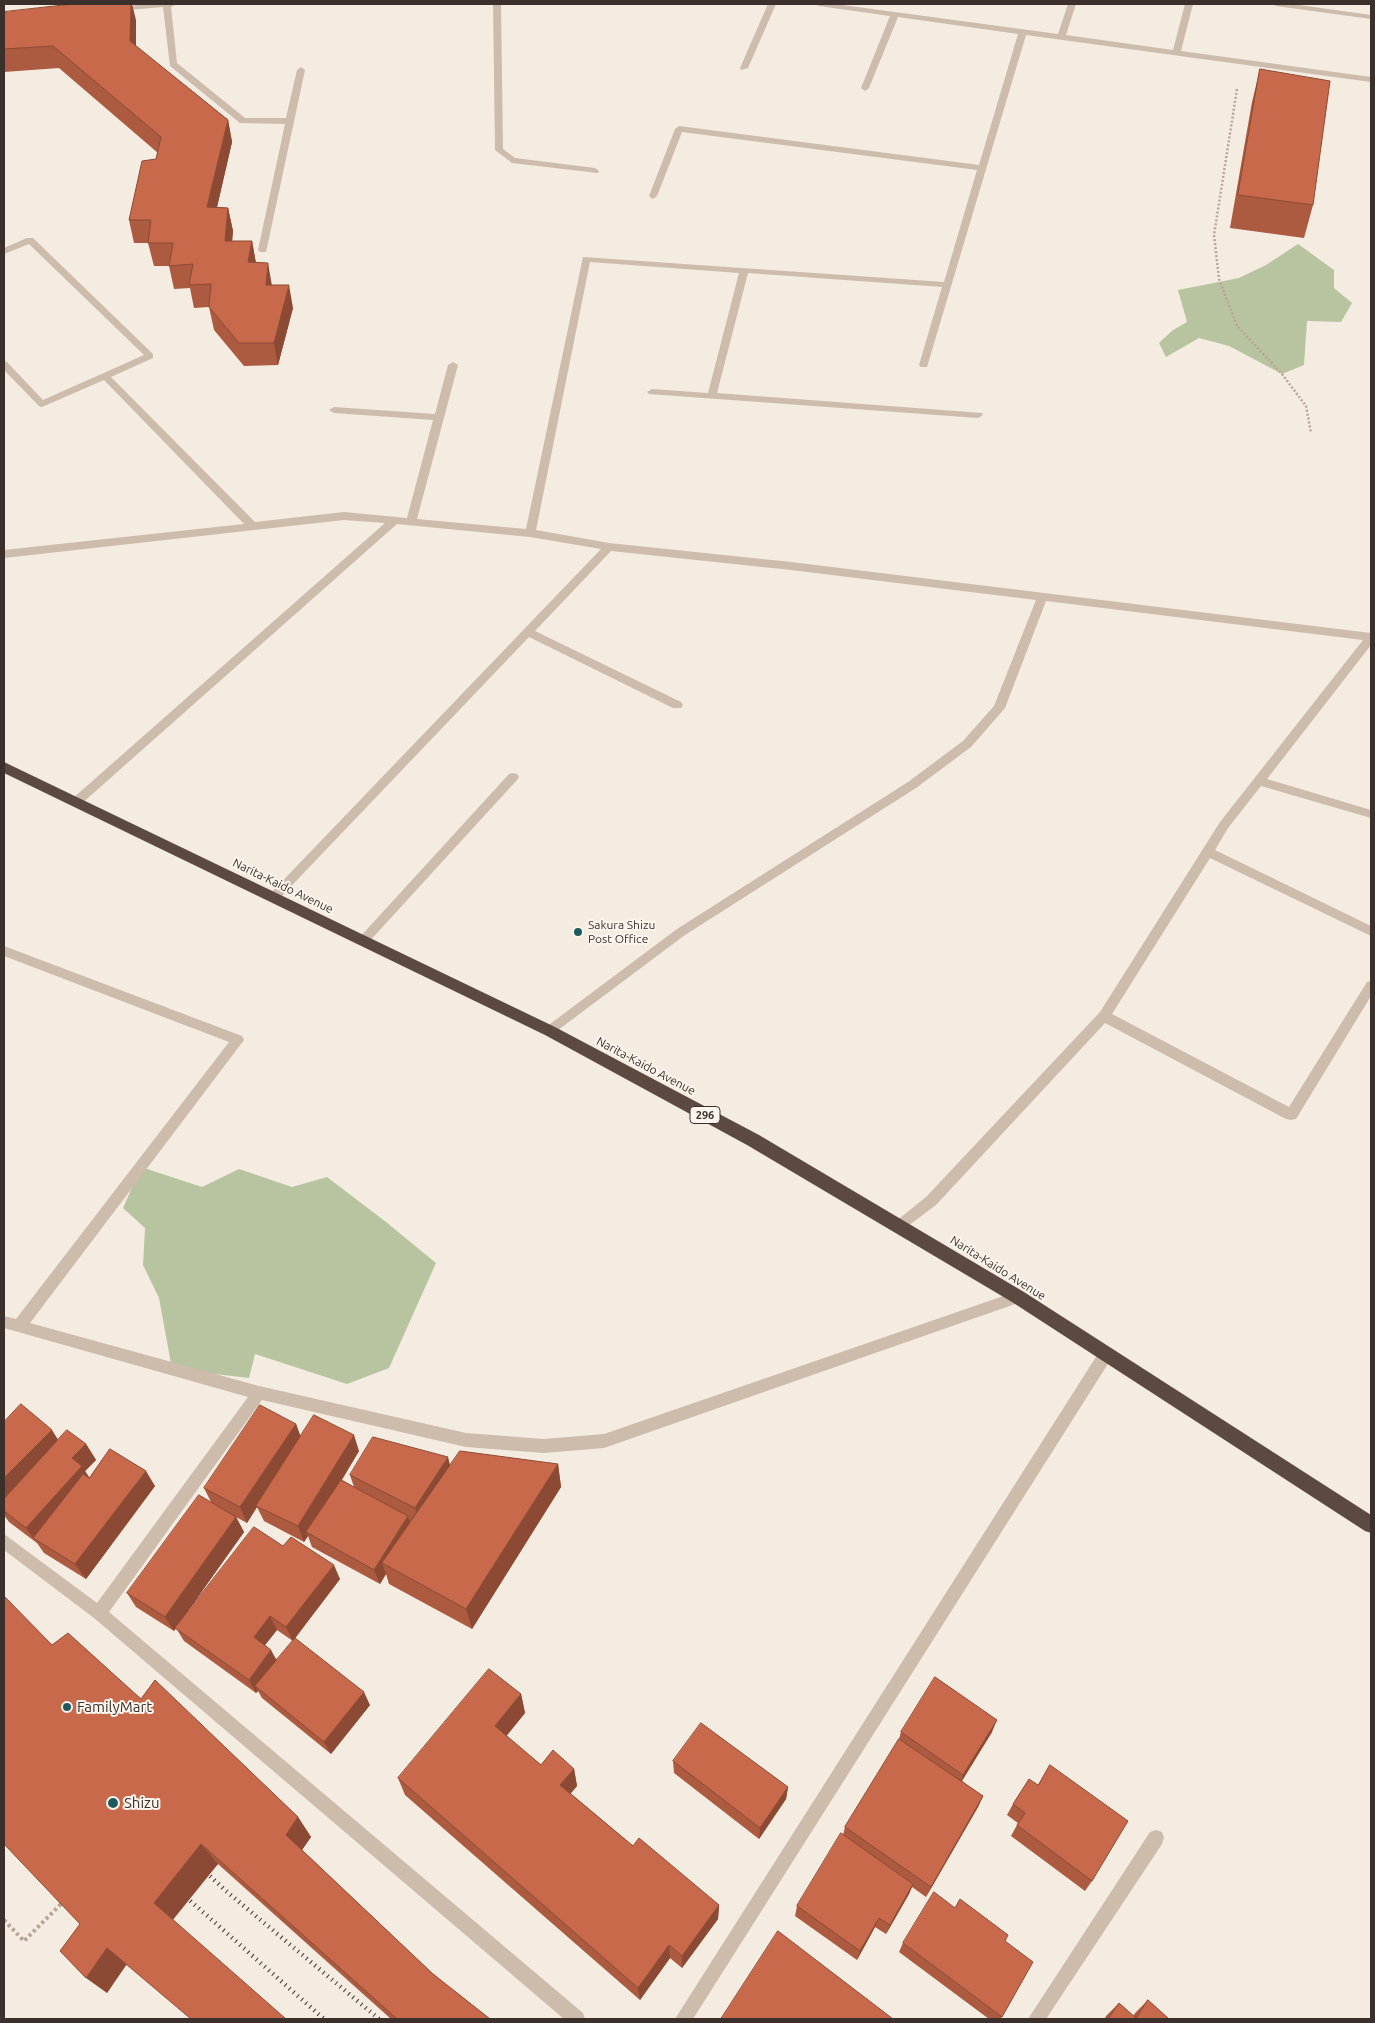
<!DOCTYPE html>
<style>
body{margin:0}
#map{position:relative;width:1375px;height:2023px;overflow:hidden;background:#f4ebe1;font-family:Ubuntu,sans-serif}
canvas{display:block}
.frame{position:absolute;inset:0;border:5px solid #3b302b;pointer-events:none}
</style>
<div id="map">
<canvas width="1375" height="2023"></canvas>
<div class="frame"></div>
</div>
<script>
const c = document.querySelector('canvas').getContext('2d');
c.lineJoin = 'round';
function paint(path, color) { c.fillStyle = color; c.fill(path, 'evenodd'); }
function strokePath(path, color, width, dash) { c.strokeStyle = color; c.lineWidth = width; c.lineCap = dash ? 'butt' : 'round'; c.setLineDash(dash || []); c.stroke(path); }
function write(font, color, halo, rows, align = 'center') {
  c.font = font + ' Ubuntu,sans-serif'; c.lineWidth = 4; c.setLineDash([]); c.textBaseline = 'middle'; c.strokeStyle = halo; c.fillStyle = color; for (const [text, x, y, turn = 0] of rows) {
    c.save(); c.translate(x, y); c.rotate((+turn || 0) * Math.PI / 180); c.textAlign = isNaN(turn) ? turn : align; if (halo) c.strokeText(text, 0, 0); c.fillText(text, 0, 0); c.restore();
  }
}
paint(new Path2D(`
 M 1298,244 L 1334,270 L 1334,288 L 1352,303 L 1341,322 L 1307,321 L 1304,365 L 1282,374 L 1229,346 L 1199,338 L 1166,357 L 1159,343 L 1173,330 L 1187,322 L 1178,290 L 1239,278 L 1266,265 Z
 M 141,1167 L 202,1187 L 239,1169 L 292,1187 L 327,1177 L 386,1222 L 436,1263 L 389,1368 L 347,1384 L 255,1354 L 249,1378 L 172,1369 L 159,1298 L 143,1265 L 145,1228 L 123,1208 Z`), '#b8c4a0');
strokePath(new Path2D(`
 M 1237,89 L 1214,235 L 1219,279 L 1237,326 L 1282,374 L 1306,406 L 1311,433`), '#b9a596', 2.5, [2, 2]);
strokePath(new Path2D(`
 M 4,1920 L 24,1941 L 63,1902`), '#b9a596', 4, [3, 3]);
paint(new Path2D(`
 M 148,4 L 177,4 L 171,7 L 177,63 L 245,118 L 286,118 L 297,70 L 301,67 L 305,70 L 266,252 L 260,252 L 258,250 L 285,124 L 240,123 L 170,66 L 163,7 L 116,11 L 112,9 L 116,7 Z
 M 493,4 L 501,4 L 503,149 L 515,158 L 595,168 L 599,171 L 598,173 L 512,163 L 495,150 Z
 M 768,4 L 776,4 L 748,68 L 741,70 L 740,68 Z
 M 815,4 L 835,4 L 1058,34 L 1068,4 L 1076,4 L 1066,35 L 1173,50 L 1185,4 L 1193,4 L 1181,51 L 1371,77 L 1371,82 L 1026,35 L 927,367 L 921,367 L 919,365 L 942,287 L 748,273 L 717,393 L 982,413 L 983,415 L 978,418 L 649,394 L 647,392 L 652,389 L 708,393 L 739,273 L 590,262 L 536,530 L 609,543 L 791,562 L 1371,633 L 1371,645 L 1267,779 L 1371,810 L 1371,818 L 1261,786 L 1228,828 L 1215,850 L 1371,926 L 1371,936 L 1210,858 L 1112,1014 L 1289,1107 L 1367,982 L 1371,981 L 1371,996 L 1296,1119 L 1291,1120 L 1286,1119 L 1105,1023 L 936,1205 L 900,1232 L 895,1230 L 893,1226 L 895,1222 L 926,1197 L 1100,1012 L 1220,822 L 1363,640 L 1046,601 L 1005,708 L 971,747 L 916,788 L 685,935 L 550,1036 L 546,1035 L 544,1031 L 546,1027 L 677,929 L 908,782 L 963,741 L 994,706 L 1036,600 L 791,570 L 611,551 L 535,631 L 681,702 L 683,705 L 681,708 L 673,708 L 529,637 L 277,901 L 269,901 L 267,898 L 269,895 L 601,549 L 530,537 L 397,524 L 80,805 L 72,805 L 70,802 L 72,799 L 385,523 L 344,520 L 4,558 L 4,550 L 244,524 L 104,380 L 42,407 L 39,406 L 4,370 L 4,361 L 7,362 L 43,400 L 144,355 L 29,244 L 4,254 L 4,248 L 27,238 L 33,238 L 153,354 L 153,358 L 111,377 L 255,522 L 344,512 L 407,518 L 433,420 L 334,413 L 329,410 L 334,407 L 435,414 L 448,365 L 453,362 L 458,365 L 417,519 L 526,529 L 583,257 L 944,282 L 977,170 L 682,132 L 657,196 L 653,199 L 649,196 L 675,129 L 679,126 L 979,165 L 1018,34 L 898,17 L 869,88 L 865,91 L 861,88 L 890,16 L 819,6 Z
 M 1272,4 L 1292,4 L 1371,15 L 1371,19 L 1276,6 Z
 M 513,773 L 517,774 L 519,777 L 517,780 L 367,944 L 359,944 L 357,941 L 359,938 L 509,774 Z
 M 4,946 L 242,1036 L 244,1040 L 30,1323 L 259,1386 L 466,1433 L 544,1439 L 604,1434 L 1018,1291 L 1023,1293 L 1025,1297 L 1023,1301 L 1018,1303 L 604,1448 L 544,1453 L 466,1447 L 262,1400 L 109,1612 L 583,2013 L 585,2019 L 564,2019 L 94,1618 L 4,1550 L 4,1534 L 97,1603 L 248,1397 L 4,1328 L 4,1316 L 16,1319 L 229,1042 L 4,956 Z
 M 1106,1348 L 1111,1349 L 1113,1354 L 1111,1359 L 693,2019 L 675,2019 L 1101,1349 Z
 M 1156,1830 L 1162,1832 L 1164,1838 L 1162,1844 L 1046,2019 L 1028,2019 L 1150,1832 Z`), '#cdbbac');
paint(new Path2D(`
 M 4,762 L 555,1027 L 759,1135 L 1024,1292 L 1371,1515 L 1371,1533 L 1365,1531 L 1012,1302 L 747,1145 L 545,1035 L 4,773 Z`), '#5c4a42');
strokePath(new Path2D(`
 M 198,1865 L 226,1891 L 379,2019
 M 178,1890 L 324,2019`), '#3b302b', 4.5, [1, 4.5]);
paint(new Path2D(`
 M 4,12 L 136,20 L 136,46 L 228,120 L 232,142 L 217,207 L 228,208 L 233,231 L 232,241 L 252,241 L 256,263 L 272,285 L 293,308 L 278,365 L 244,366 L 214,330 L 209,307 L 194,308 L 190,288 L 174,289 L 169,266 L 154,266 L 148,243 L 134,243 L 129,220 L 156,159 L 158,153 L 59,68 L 4,72 Z
 M 1260,69 L 1313,205 L 1304,238 L 1230,228 L 1252,102 Z
 M 4,1422 L 58,1440 L 86,1444 L 96,1460 L 85,1471 L 89,1477 L 155,1486 L 86,1579 L 44,1553 L 37,1543 L 9,1522 L 4,1515 Z
 M 296,1424 L 300,1436 L 359,1451 L 342,1480 L 354,1487 L 350,1475 L 450,1465 L 558,1464 L 561,1487 L 472,1629 L 389,1584 L 386,1574 L 380,1584 L 312,1547 L 308,1536 L 304,1542 L 264,1521 L 257,1507 L 247,1523 L 225,1511 L 236,1517 L 244,1532 L 187,1612 L 283,1546 L 340,1579 L 295,1638 L 370,1705 L 331,1754 L 262,1698 L 258,1691 L 256,1693 L 184,1641 L 176,1628 L 174,1631 L 136,1607 L 127,1593 L 211,1502 L 204,1488 ZM 277,1630 L 293,1641 L 277,1660 L 265,1645 Z
 M 52,1645 L 141,1699 L 298,1817 L 311,1837 L 302,1850 L 433,1974 L 490,2019 L 391,2019 L 218,1864 L 126,1964 L 107,1993 L 80,1924 Z
 M 521,1694 L 525,1713 L 506,1736 L 541,1765 L 574,1769 L 577,1786 L 570,1793 L 633,1846 L 719,1905 L 718,1919 L 682,1968 L 670,1958 L 640,2000 L 405,1795 L 398,1778 Z
 M 901,1732 L 992,1732 L 962,1781 L 983,1796 L 978,1807 L 926,1897 L 912,1887 L 909,1894 L 886,1934 L 875,1927 L 857,1960 L 795,1916 L 797,1906 L 843,1835 L 845,1827 L 899,1739 Z
 M 673,1761 L 788,1787 L 786,1799 L 759,1839 L 674,1773 Z
 M 1038,1785 L 1092,1881 L 1085,1891 L 1011,1836 L 1018,1823 L 1007,1815 L 1013,1804 Z
 M 955,1908 L 1005,1941 L 1002,2017 L 1000,2019 L 989,2019 L 899,1952 L 903,1943 Z
 M 1148,2000 L 1169,2019 L 1104,2019 L 1107,2015 L 1119,2003 L 1133,2016 L 1136,2012 Z`), '#ac5a40');
paint(new Path2D(`
 M 131,4 L 132,4 L 136,20 L 136,64 L 130,41 Z
 M 228,120 L 232,142 L 212,229 L 207,207 Z
 M 228,208 L 233,231 L 230,264 L 225,241 Z
 M 252,241 L 256,264 L 248,262 Z
 M 268,263 L 272,286 L 266,285 Z
 M 289,285 L 293,308 L 278,365 L 274,343 Z
 M 296,1424 L 302,1440 L 256,1506 L 257,1507 L 247,1523 L 240,1507 Z
 M 52,1430 L 62,1446 L 4,1505 L 4,1478 Z
 M 354,1435 L 359,1451 L 309,1533 L 306,1532 L 308,1536 L 304,1542 L 298,1526 Z
 M 86,1444 L 96,1460 L 85,1471 L 92,1482 L 33,1538 L 37,1543 L 26,1528 L 72,1458 Z
 M 448,1457 L 452,1473 L 420,1523 L 415,1508 Z
 M 558,1464 L 561,1487 L 472,1629 L 466,1609 Z
 M 146,1471 L 155,1486 L 86,1579 L 75,1564 Z
 M 408,1516 L 413,1531 L 382,1563 L 386,1574 L 380,1584 L 374,1570 Z
 M 236,1517 L 244,1532 L 174,1631 L 165,1617 Z
 M 334,1565 L 340,1579 L 293,1641 L 286,1627 Z
 M 270,1616 L 277,1630 L 261,1650 L 254,1637 Z
 M 271,1650 L 278,1663 L 255,1686 L 258,1691 L 256,1693 L 249,1680 Z
 M 364,1692 L 370,1705 L 331,1754 L 324,1742 Z
 M 521,1694 L 525,1713 L 500,1744 L 495,1726 Z
 M 997,1720 L 992,1732 L 958,1787 L 963,1775 Z
 M 574,1769 L 577,1786 L 564,1802 L 560,1785 Z
 M 788,1787 L 786,1799 L 759,1839 L 760,1828 Z
 M 983,1796 L 978,1807 L 926,1897 L 931,1887 Z
 M 298,1817 L 311,1837 L 299,1854 L 286,1835 Z
 M 201,1844 L 218,1864 L 172,1921 L 154,1903 Z
 M 913,1884 L 909,1894 L 886,1934 L 890,1925 Z
 M 719,1905 L 718,1919 L 682,1968 L 682,1956 Z
 M 879,1918 L 875,1927 L 857,1960 L 860,1951 Z
 M 669,1945 L 670,1958 L 640,2000 L 638,1988 Z
 M 107,1948 L 127,1964 L 107,1993 L 86,1978 Z`), '#8c4a34');
const building = new Path2D(`
 M 73,4 L 131,4 L 130,41 L 228,120 L 207,207 L 228,208 L 225,241 L 252,241 L 248,262 L 268,263 L 266,285 L 289,285 L 274,343 L 239,343 L 209,307 L 211,284 L 189,285 L 193,264 L 169,266 L 173,243 L 148,243 L 151,220 L 129,220 L 142,161 L 156,159 L 161,137 L 53,46 L 4,49 L 4,12 Z
 M 1260,69 L 1330,81 L 1313,205 L 1238,195 Z
 M 21,1404 L 52,1430 L 4,1478 L 4,1422 Z
 M 260,1405 L 296,1424 L 240,1507 L 204,1488 Z
 M 314,1415 L 354,1435 L 298,1526 L 256,1506 Z
 M 67,1430 L 86,1444 L 72,1458 L 82,1466 L 26,1528 L 4,1511 L 4,1499 Z
 M 373,1437 L 448,1457 L 415,1508 L 350,1475 Z
 M 110,1449 L 146,1471 L 75,1564 L 33,1538 L 83,1474 L 89,1478 Z
 M 460,1451 L 558,1464 L 466,1609 L 382,1563 Z
 M 341,1480 L 408,1516 L 374,1570 L 306,1532 Z
 M 199,1495 L 236,1517 L 165,1617 L 127,1593 Z
 M 254,1527 L 283,1546 L 291,1537 L 334,1565 L 286,1627 L 270,1616 L 254,1637 L 271,1650 L 249,1680 L 175,1628 Z
 M 4,1596 L 52,1645 L 68,1633 L 141,1699 L 155,1680 L 298,1817 L 286,1835 L 433,1974 L 490,2019 L 397,2019 L 201,1844 L 154,1903 L 286,2019 L 191,2019 L 107,1948 L 86,1978 L 60,1951 L 80,1924 L 4,1844 Z
 M 295,1638 L 364,1692 L 324,1742 L 255,1686 Z
 M 489,1669 L 521,1694 L 495,1726 L 541,1765 L 553,1750 L 574,1769 L 560,1785 L 633,1846 L 639,1838 L 719,1905 L 682,1956 L 669,1945 L 638,1988 L 398,1778 Z
 M 935,1677 L 997,1720 L 963,1775 L 901,1732 Z
 M 701,1723 L 788,1787 L 760,1828 L 673,1761 Z
 M 899,1739 L 983,1796 L 931,1887 L 845,1827 Z
 M 1050,1765 L 1128,1821 L 1092,1881 L 1017,1825 L 1025,1813 L 1013,1804 L 1029,1779 L 1038,1785 Z
 M 841,1833 L 913,1884 L 890,1925 L 879,1918 L 860,1951 L 797,1906 Z
 M 934,1892 L 955,1908 L 960,1899 L 1008,1935 L 1005,1941 L 1033,1962 L 1002,2017 L 903,1943 Z
 M 778,1931 L 893,2019 L 721,2019 Z
 M 1148,2000 L 1169,2019 L 1108,2019 L 1119,2003 L 1136,2018 Z`);
paint(building, '#c8694b');
strokePath(building, '#8c4a34', 1);
for (const [x, y, r, color] of [
 [578,932,5,"#1f5a5e"],
 [67,1707,5,"#1f5a5e"],
 [113,1803,6,"#1f5a5e"]
]) { const dot = new Path2D(); dot.arc(x, y, r, 0, 2 * Math.PI); c.fillStyle = color; c.fill(dot); strokePath(dot, '#fbf5ee', 2); }
for (const [x, y, w] of [
 [705,1115,30]
]) { const box = new Path2D(); box.roundRect(x - w / 2, y - 8.5, w, 17, 4); c.fillStyle = '#fbf5ee'; c.fill(box); strokePath(box, '#3b302b', 1); }
write('bold 11px', '#3b302b', null, [
 ["296",705,1115]
]);
write('12px', '#3b302b', '#fbf5ee', [
 ["Narita-Kaido Avenue",283,886,26],
 ["Narita-Kaido Avenue",646,1066,28],
 ["Narita-Kaido Avenue",998,1268,32]
]);
write('12px', '#3b302b', '#fbf5ee', [
 ["Sakura Shizu",588,925],
 ["Post Office",588,939]
], 'left');
write('15px', '#3b302b', '#fbf5ee', [
 ["FamilyMart",77,1707],
 ["Shizu",124,1803]
], 'left');
</script>
